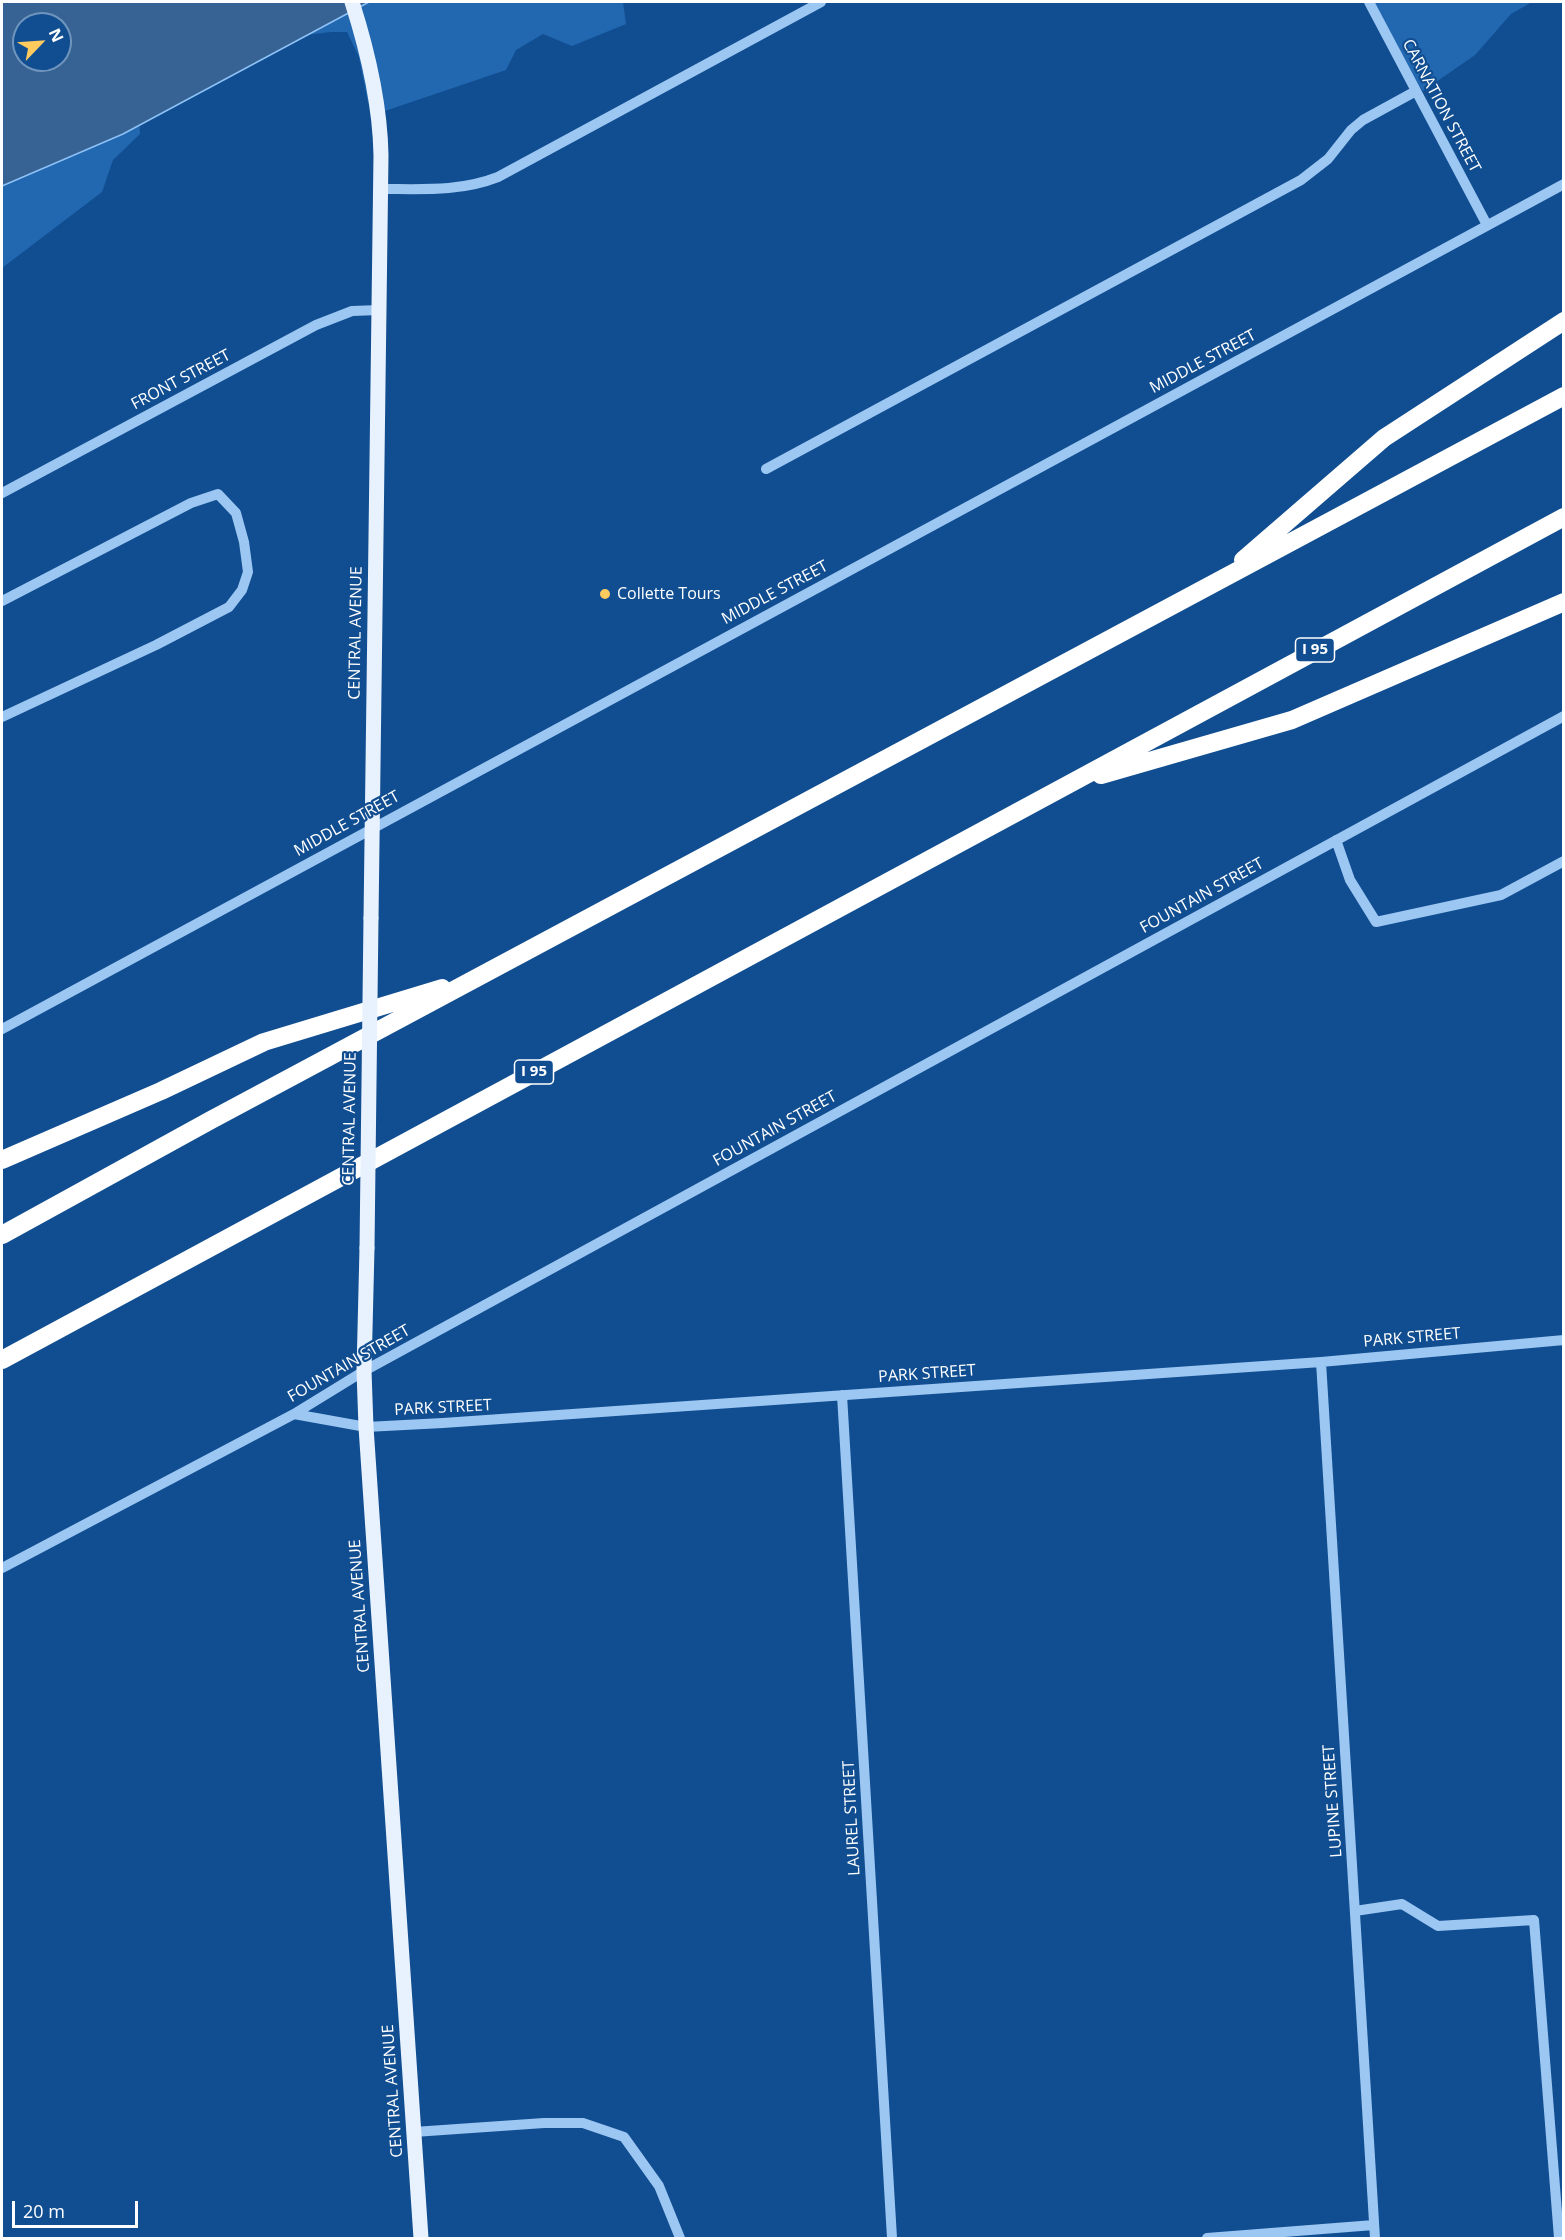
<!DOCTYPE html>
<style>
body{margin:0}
#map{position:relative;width:1565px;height:2240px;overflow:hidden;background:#114e91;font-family:"Open Sans",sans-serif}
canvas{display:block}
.frame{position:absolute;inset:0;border:3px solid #fff;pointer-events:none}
.north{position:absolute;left:12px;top:12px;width:60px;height:60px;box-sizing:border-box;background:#114e91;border:2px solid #7095bd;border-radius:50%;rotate:65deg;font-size:16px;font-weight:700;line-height:24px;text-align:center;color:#fff}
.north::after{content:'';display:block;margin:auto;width:21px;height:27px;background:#ffcb5e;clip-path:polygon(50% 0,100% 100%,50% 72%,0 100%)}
.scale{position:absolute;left:12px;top:2201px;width:126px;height:27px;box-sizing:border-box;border:3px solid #fff;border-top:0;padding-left:8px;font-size:18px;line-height:21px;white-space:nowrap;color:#fff;-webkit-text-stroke:4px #114e91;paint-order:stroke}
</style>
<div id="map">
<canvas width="1565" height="2240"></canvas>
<div class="frame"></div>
<div class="north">N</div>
<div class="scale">20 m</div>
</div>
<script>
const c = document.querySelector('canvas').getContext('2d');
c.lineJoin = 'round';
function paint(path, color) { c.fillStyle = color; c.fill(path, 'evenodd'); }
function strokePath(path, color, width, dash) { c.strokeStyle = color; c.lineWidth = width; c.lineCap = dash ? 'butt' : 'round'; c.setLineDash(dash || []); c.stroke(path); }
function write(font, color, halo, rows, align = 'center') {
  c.font = font + ' "Open Sans",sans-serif'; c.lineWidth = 4.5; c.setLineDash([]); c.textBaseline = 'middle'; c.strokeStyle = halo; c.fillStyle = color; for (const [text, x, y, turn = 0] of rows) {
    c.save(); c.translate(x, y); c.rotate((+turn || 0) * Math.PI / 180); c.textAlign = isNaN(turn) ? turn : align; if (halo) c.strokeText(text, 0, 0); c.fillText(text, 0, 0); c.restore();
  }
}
paint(new Path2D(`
 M 284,2 L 623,2 L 626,24 L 572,46 L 543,34 L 516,50 L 506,70 L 373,115 L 368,103 L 359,57 L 347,32 L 331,32 L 255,41 L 139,120 L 140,134 L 113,160 L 102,192 L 2,268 L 2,141 Z
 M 1368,2 L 1532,2 L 1511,14 L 1475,55 L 1423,91 L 1405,68 Z`), '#2268b1');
const water = new Path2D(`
 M 2,2 L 369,2 L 123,134 L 2,186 ZM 24,24 L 60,24 L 60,60 L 24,60 Z`);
paint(water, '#366394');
strokePath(water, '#8ec2f6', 1.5);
strokePath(new Path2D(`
 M 1369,2 L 1487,225
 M 381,189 C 421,189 460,192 498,177 L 821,2
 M 766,469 L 1301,180 L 1328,159 L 1351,130 L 1363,120 L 1416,91
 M 2,493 L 316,325 L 352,311 L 379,310
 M 2,601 L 191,503 L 218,494 L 236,513 L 244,542 L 248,572 L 242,590 L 229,607 L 156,645 L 2,717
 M 1336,840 L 1350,880 L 1376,922 L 1501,895 L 1564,861
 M 2,1029 L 1564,184
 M 1321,1362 L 1375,2238
 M 842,1395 L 892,2238
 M 294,1414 L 366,1427 L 443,1423 L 1321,1362 L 1564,1340
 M 2,1568 L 294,1414 L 364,1371 L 1564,716
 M 1355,1911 L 1402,1904 L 1438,1926 L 1534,1920 L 1559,2238
 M 414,2132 L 544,2123 L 583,2123 L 624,2137 L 659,2186 L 680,2238
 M 1207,2238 L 1374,2225`), '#9cc7f3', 10);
strokePath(new Path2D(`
 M 352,2 C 368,52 380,102 381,155 L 371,918
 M 367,1248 L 364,1371 L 366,1427 L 421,2238`), '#e8f2ff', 15);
strokePath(new Path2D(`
 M 1243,560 L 1384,438 L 1564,321
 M 1101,775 L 1292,720 L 1564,602
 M 2,1160 L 161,1091 L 264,1042 L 442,988
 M 2,1235 L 211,1120 L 1564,396
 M 2,1360 L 1564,517`), '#fff', 18);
strokePath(new Path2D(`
 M 367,1248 L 371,918`), '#e8f2ff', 15);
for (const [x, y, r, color] of [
 [605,594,6,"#ffcb5e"]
]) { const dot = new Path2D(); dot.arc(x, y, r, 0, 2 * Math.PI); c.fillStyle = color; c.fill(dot); strokePath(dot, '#114e91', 2); }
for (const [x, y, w] of [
 [1315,650,39],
 [534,1072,39]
]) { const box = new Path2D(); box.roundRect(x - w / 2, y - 12, w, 24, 4.5); c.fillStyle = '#114e91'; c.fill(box); strokePath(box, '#fff', 1.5); }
write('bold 15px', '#fff', null, [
 ["I 95",1315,650],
 ["I 95",534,1072]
]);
write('16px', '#fff', '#114e91', [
 ["CARNATION STREET",1441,106,62],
 ["MIDDLE STREET",1203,362,-28],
 ["FRONT STREET",181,380,-28],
 ["MIDDLE STREET",775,593,-28],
 ["CENTRAL AVENUE",356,633,-89],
 ["MIDDLE STREET",347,824,-29],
 ["FOUNTAIN STREET",1202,896,-29],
 ["CENTRAL AVENUE",350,1119,-89],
 ["FOUNTAIN STREET",775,1129,-29],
 ["PARK STREET",1412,1338,-5],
 ["FOUNTAIN STREET",349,1364,-30],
 ["PARK STREET",927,1374,-4],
 ["PARK STREET",443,1408,-3],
 ["CENTRAL AVENUE",360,1606,-94],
 ["LUPINE STREET",1333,1801,-94],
 ["LAUREL STREET",852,1818,-93],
 ["CENTRAL AVENUE",393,2091,-94]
]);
write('16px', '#fff', '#114e91', [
 ["Collette Tours",617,594]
], 'left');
</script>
